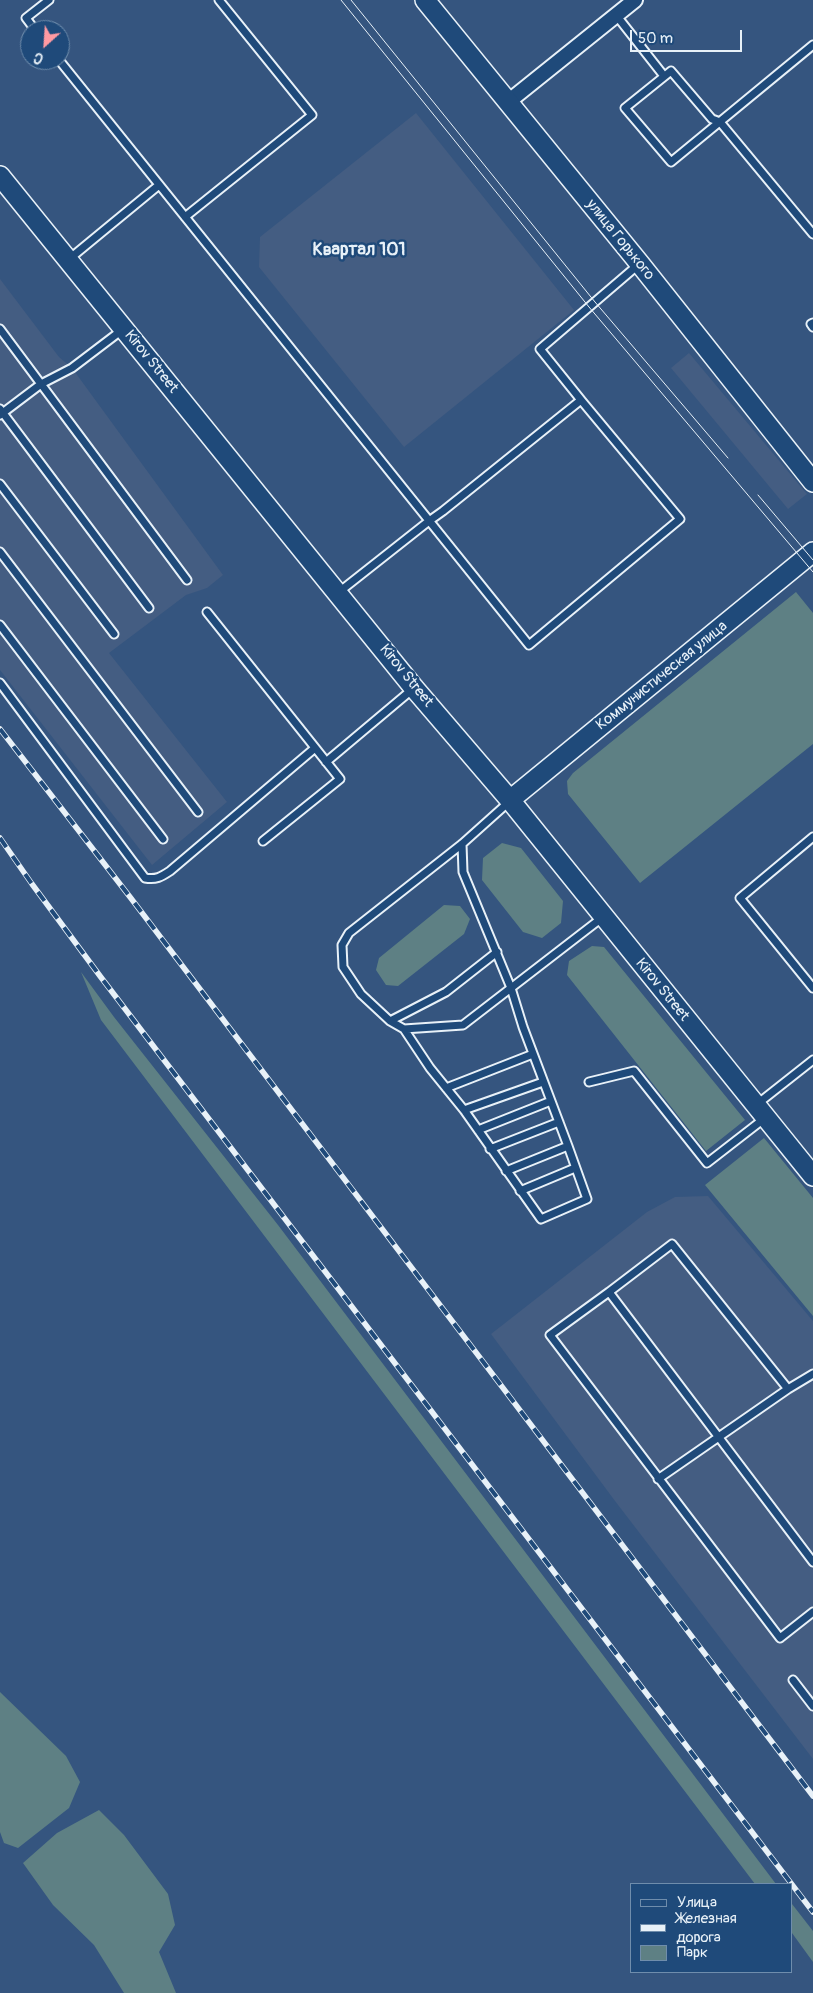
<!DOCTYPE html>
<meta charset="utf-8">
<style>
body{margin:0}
#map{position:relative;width:813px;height:1993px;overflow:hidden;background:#35557f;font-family:Pangolin,sans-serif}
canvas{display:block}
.legend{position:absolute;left:630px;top:1883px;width:162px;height:90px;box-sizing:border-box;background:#1f4a7a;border:1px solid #6f8dac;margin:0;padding:6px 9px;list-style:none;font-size:15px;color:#e8f1f8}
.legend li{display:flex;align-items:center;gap:10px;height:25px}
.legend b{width:25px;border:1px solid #6f8dac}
.north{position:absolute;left:20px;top:20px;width:50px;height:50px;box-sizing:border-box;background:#1f4a7a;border:1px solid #6f8dac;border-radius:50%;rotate:206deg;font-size:14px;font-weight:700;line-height:20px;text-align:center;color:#e8f1f8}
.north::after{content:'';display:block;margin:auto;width:18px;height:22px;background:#ff9aa2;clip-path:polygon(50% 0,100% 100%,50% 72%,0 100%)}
.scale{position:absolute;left:630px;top:30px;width:112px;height:22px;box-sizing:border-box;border:2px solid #e8f1f8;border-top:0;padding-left:6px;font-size:15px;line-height:18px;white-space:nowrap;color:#e8f1f8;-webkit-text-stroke:4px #1f4a7a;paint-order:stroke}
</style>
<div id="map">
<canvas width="813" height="1993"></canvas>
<ul class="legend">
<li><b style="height:6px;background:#1f4a7a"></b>Улица</li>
<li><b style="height:6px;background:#e8f1f8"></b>Железная дорога</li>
<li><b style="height:14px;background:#5e8084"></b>Парк</li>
</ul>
<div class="north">С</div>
<div class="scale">50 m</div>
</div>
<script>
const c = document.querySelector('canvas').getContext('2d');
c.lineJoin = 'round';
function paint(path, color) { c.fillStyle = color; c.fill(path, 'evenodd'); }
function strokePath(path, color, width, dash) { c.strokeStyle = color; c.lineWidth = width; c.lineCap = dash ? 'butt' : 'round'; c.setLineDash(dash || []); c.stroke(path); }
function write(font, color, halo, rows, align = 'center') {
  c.font = font + ' Pangolin,sans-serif'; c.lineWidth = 5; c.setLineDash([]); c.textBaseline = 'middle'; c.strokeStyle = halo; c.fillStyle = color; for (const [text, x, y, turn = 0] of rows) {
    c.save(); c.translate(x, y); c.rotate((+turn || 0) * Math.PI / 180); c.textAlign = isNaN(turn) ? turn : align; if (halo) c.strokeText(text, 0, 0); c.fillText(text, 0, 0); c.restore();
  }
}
paint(new Path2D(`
 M 416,113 L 574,310 L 404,447 L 259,267 L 260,237 Z
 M 0,279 L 59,357 L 72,368 L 223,575 L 207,588 L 186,595 L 109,653 L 227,802 L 152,865 L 0,670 Z
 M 689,353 L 807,494 L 788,509 L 671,368 Z
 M 708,1196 L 813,1321 L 813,1759 L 615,1501 L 491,1334 L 647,1212 L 675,1197 Z`), '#445d82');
paint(new Path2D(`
 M 796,592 L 813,613 L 813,744 L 640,883 L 568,794 L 567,781 L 573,773 Z
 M 502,843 L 521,848 L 563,901 L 561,923 L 542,938 L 523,932 L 482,880 L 483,858 Z
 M 444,905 L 460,906 L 470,919 L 464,934 L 398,986 L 386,985 L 376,970 L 379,958 Z
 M 592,946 L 604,947 L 745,1120 L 706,1151 L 567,975 L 569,961 Z
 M 81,972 L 114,1017 L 278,1225 L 776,1884 L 755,1884 L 101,1020 Z
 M 764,1138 L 813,1198 L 813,1316 L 705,1185 Z
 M 0,1692 L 66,1756 L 80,1782 L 69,1808 L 18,1848 L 4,1843 L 0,1832 Z
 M 99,1810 L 124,1835 L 168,1894 L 175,1925 L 159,1952 L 176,1993 L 124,1993 L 94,1945 L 53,1905 L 23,1863 L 57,1833 Z
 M 792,1904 L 813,1931 L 813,1962 L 792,1933 Z`), '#5e8084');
const lane = new Path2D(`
 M 616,15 L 664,76
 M 35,30 L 26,18 L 49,0
 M 813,45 L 671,162 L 625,108 L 671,71 L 712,119 L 720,122 L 813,234
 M 59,60 L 529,645 L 680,519 L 581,400 L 443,511 L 429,521 L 339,592
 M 185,217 L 312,115 L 219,0
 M 68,260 L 159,185
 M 813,323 L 811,324 L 813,327
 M 0,329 L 187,580
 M 581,400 L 540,349 L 638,265
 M 0,409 L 149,608
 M 0,415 L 41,384 L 72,368 L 122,330
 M 0,484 L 114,634
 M 0,552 L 198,812
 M 207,612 L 340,779 L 263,841
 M 0,625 L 163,839
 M 0,683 L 145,878 C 156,880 161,877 170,871 L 315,748
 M 326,762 L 414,688
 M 510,801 L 462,844 L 349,933 L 342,945 L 343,967 L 361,994 L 390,1021 L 404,1029 L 463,1025 L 603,917
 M 813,837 L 740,898 L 813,988
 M 390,1021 L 446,992 L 497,952
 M 404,1029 L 430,1068 L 464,1110 L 541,1219 L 587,1199 L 568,1146 L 523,1027 L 511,988 L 463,872 L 462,844
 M 589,1082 L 634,1071 L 707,1163 L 765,1118
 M 446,1088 L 533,1054
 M 756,1105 L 813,1060
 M 464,1110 L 543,1082
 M 478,1130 L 551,1101
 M 490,1149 L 559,1122
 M 506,1171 L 568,1146
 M 520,1191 L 575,1168
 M 609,1292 L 550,1335 L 780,1638 L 813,1612
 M 788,1389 L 672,1244 L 609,1292 L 813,1562
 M 658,1479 L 788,1389 L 813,1374
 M 793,1680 L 813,1706`);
const street = new Path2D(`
 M 508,102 L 635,0`);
const secondary = new Path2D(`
 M 425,0 L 640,264 L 813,482
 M 0,176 L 414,688 L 510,800 L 813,1176
 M 510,800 L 813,552`);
strokePath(lane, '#e8f1f8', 11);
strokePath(street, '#e8f1f8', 18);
strokePath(secondary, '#e8f1f8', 22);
strokePath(lane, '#1f4a7a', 7);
strokePath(street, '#1f4a7a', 14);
strokePath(secondary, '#1f4a7a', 19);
strokePath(new Path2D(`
 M 341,0 L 589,307 L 813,572
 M 351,0 L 595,302 L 728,458
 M 758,495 L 813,560`), '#e8f1f8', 1);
const rail = new Path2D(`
 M 0,729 L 130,897 L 813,1796
 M 0,838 L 32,884 L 100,976 L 813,1912`);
strokePath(rail, '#e8f1f8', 5.5);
strokePath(rail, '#1f4a7a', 4, [11]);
write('15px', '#e8f1f8', '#1f4a7a', [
 ["улица Горького",620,240,51],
 ["Kirov Street",151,362,51],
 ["Kirov Street",406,676,51],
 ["Коммунистическая улица",662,676,-39],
 ["Kirov Street",662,990,51]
]);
write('bold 18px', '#e8f1f8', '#1f4a7a', [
 ["Квартал 101",359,250]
]);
</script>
